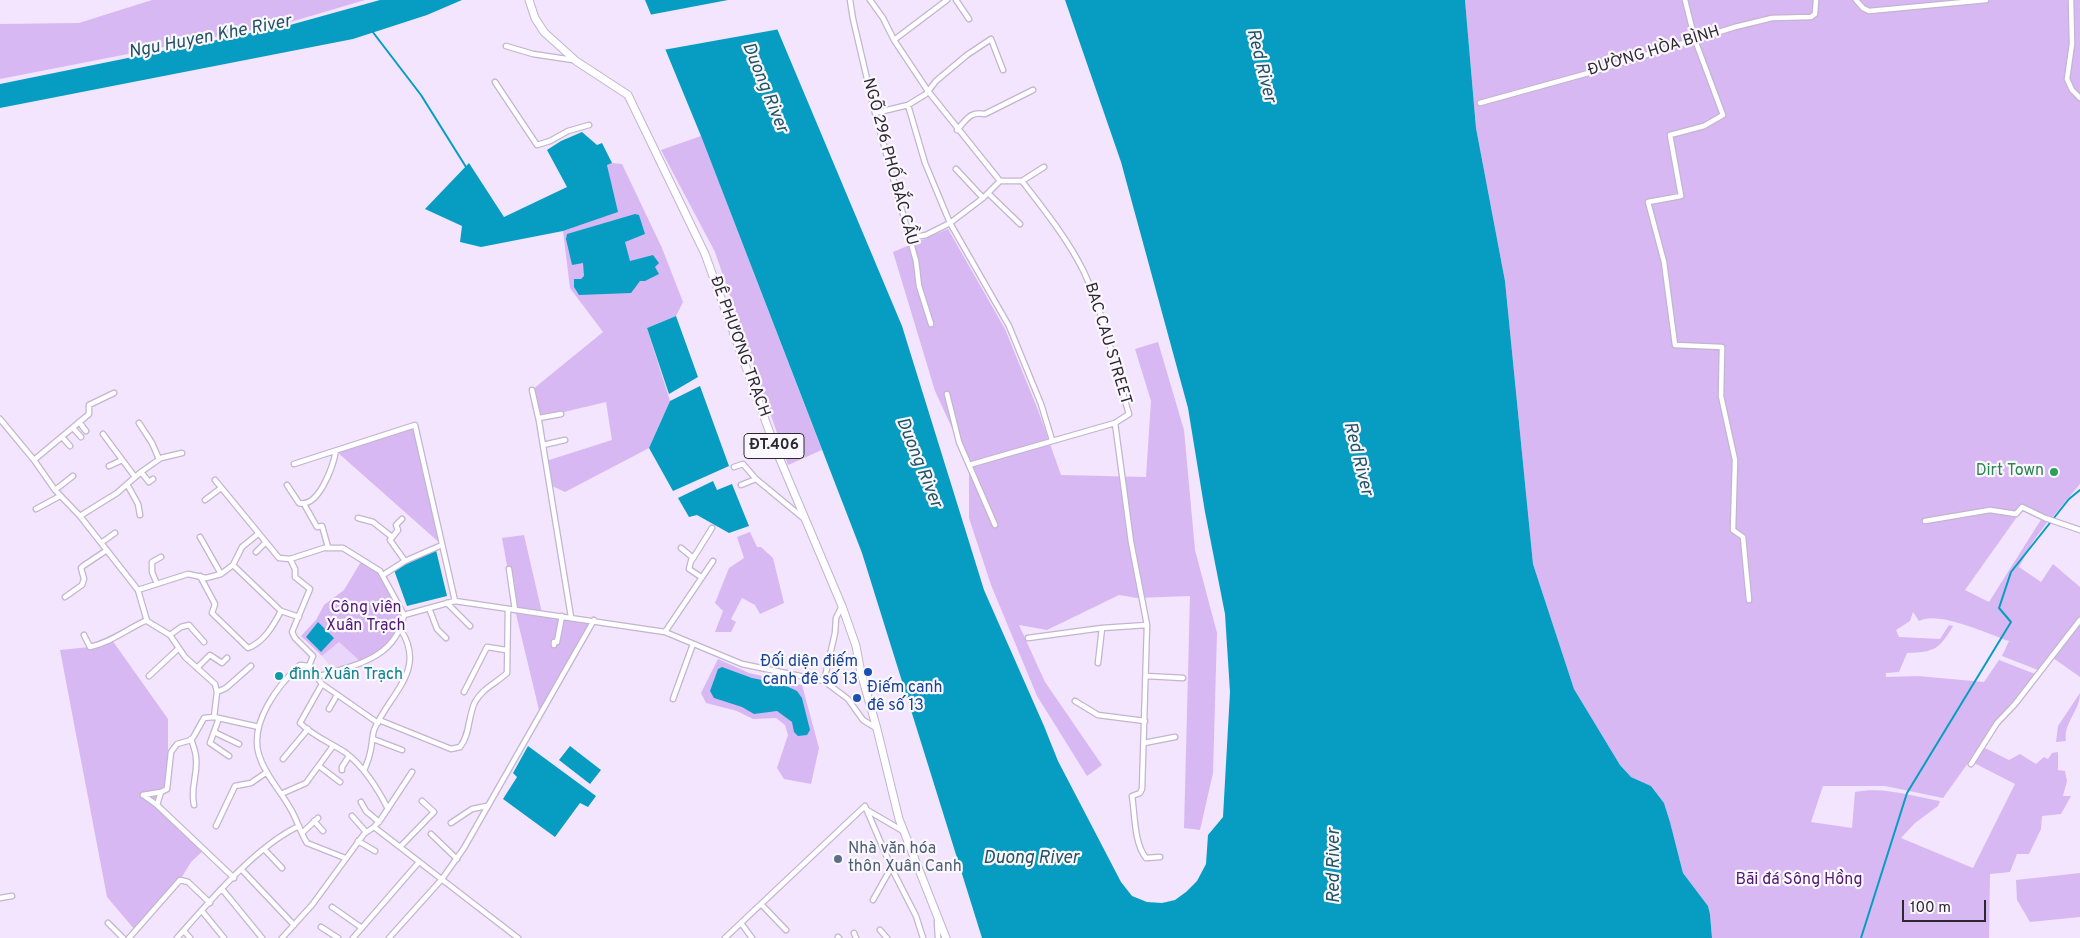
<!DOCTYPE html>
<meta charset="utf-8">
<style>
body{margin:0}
#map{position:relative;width:2080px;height:938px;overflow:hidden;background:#f2e5fd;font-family:Overpass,sans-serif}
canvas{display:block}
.scale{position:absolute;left:1902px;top:900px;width:84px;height:22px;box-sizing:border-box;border:2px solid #2d2732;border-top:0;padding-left:6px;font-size:15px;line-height:18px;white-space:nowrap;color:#2d2732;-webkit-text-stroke:4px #faf7fd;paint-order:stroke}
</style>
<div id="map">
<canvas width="2080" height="938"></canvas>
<div class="scale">100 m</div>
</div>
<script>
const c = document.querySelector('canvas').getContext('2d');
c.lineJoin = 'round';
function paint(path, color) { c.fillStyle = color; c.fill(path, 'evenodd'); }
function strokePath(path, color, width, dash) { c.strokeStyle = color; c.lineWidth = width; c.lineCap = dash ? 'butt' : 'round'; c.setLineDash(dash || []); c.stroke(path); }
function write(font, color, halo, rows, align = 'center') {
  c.font = font + ' Overpass,sans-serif'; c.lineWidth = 4.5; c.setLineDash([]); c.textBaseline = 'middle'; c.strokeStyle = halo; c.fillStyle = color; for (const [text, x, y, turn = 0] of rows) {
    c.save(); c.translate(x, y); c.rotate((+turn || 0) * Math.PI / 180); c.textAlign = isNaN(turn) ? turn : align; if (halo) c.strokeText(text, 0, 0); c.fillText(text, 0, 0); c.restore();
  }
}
paint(new Path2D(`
 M 339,642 L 362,663 L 333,669 L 322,656 Z`), '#e9d6fa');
paint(new Path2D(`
 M 152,0 L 365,0 L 287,23 L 0,79 L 0,24 L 79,23 Z
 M 1465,0 L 2080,0 L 2080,484 L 2051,519 L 2024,507 L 1965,590 L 1989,602 L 2042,518 L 2048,521 L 2032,543 L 2019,567 L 2041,582 L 2053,564 L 2080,587 L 2080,617 L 2038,670 L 2002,656 L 2009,641 C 1988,634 1938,610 1919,621 L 1913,612 L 1910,621 L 1896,630 L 1899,637 L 1940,639 L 1949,625 L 1953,626 C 1939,650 1934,652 1907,653 L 1899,672 L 1886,673 L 1886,677 L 1918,676 L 1984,682 L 1999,660 L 2035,674 L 2004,713 L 1943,798 L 1885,786 L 1823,786 L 1811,822 L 1852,828 L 1855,792 C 1883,786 1912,796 1940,801 L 1938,806 L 1915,823 L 1901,838 L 1973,868 L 2015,784 L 1974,763 L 1983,747 L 2009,760 L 2020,754 L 2036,764 L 2044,757 L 2048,759 L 2052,753 L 2058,752 L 2058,770 L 2065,771 L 2067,781 L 2063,796 L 2071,796 L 2061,814 L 2042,816 L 2041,829 L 2029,854 L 2017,854 L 2010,872 L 1990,874 L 1989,938 L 1712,938 L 1710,914 L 1708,906 L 1683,873 L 1670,822 L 1664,803 L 1651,786 L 1631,777 L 1620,765 L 1574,689 L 1533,564 L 1505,281 L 1476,128 Z
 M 701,136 L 822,450 L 788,465 L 715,252 L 661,150 Z
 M 612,163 L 622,164 L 662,248 L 683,302 L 676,316 L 647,328 L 670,401 L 649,448 L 565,492 L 550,485 L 546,461 L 612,440 L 606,402 L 539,418 L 532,390 L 603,332 L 570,288 L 563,231 L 617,212 L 607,165 Z
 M 948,229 L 1005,329 L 1038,410 L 1061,475 L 1146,477 L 1151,401 L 1135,349 L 1158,342 L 1184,430 L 1195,550 L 1217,633 L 1213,773 L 1200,830 L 1184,828 L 1190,596 L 1137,598 L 1119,595 L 1047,630 L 1019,625 L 1045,682 L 1102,765 L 1087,776 L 1037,696 L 991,585 L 969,518 L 969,465 L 935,391 L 893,252 Z
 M 415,425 L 442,545 L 336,451 Z
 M 750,532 L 757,547 L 761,547 L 773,558 L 784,603 L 760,614 L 755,605 L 742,598 L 731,619 L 736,622 L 731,632 L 715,632 L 723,611 L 715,603 L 729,568 L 744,558 L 737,537 Z
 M 524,535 L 542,613 L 594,620 L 540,714 L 515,610 L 502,538 Z
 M 362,560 L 380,571 L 404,615 L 390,645 L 362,663 L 339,642 L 322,656 L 301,636 L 316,620 L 324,605 L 344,590 Z
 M 2080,623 L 2080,677 L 2053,658 Z
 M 112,640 L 168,719 L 168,786 L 161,792 L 156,804 L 205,849 L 191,862 L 180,880 L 135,930 L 107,897 L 60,650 L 90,647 Z
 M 718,659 L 749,673 L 802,685 L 819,748 L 811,784 L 784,779 L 777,768 L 788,735 L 785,725 L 776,718 L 753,719 L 737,711 L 706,703 L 701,693 Z
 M 2080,693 C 2080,711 2063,723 2066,741 L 2056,742 L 2058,726 Z
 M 2080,873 L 2080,917 L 2030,922 L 2017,900 L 2016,880 Z`), '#d8b8f3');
paint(new Path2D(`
 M 380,0 L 462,0 L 427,15 L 353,39 L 0,108 L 0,84 L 290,25 Z
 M 645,0 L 765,0 L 902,326 L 984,590 L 1044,726 L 1058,761 L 1121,882 L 1132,896 L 1147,902 L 1162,903 L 1175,900 L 1186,892 L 1197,881 L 1206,864 L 1208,835 L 1223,817 L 1230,692 L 1225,614 L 1205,512 L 1188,408 L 1121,162 L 1065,0 L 1465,0 L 1476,128 L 1505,281 L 1533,564 L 1574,689 L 1620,765 L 1631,777 L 1651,786 L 1664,803 L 1670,822 L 1683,873 L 1708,906 L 1710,914 L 1712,938 L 982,938 L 862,553 L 701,136 Z
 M 582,132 L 597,145 L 602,143 L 612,163 L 607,165 L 618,212 L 563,231 L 481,247 L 460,242 L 462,226 L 425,209 L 469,163 L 504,217 L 567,187 L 547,150 L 561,141 Z
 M 635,214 L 639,215 L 645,234 L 625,242 L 630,261 L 653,255 L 659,263 L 655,267 L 659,274 L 645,281 L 640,281 L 631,293 L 579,295 L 574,287 L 574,279 L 581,279 L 584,276 L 583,263 L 572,265 L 566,239 L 567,234 Z
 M 676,316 L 698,377 L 669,394 L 647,328 Z
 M 700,386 L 729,466 L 673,491 L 649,448 L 670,401 Z
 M 713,481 L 717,490 L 732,484 L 749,526 L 729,533 L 697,515 L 689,517 L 678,498 Z
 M 436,550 L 447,596 L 407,606 L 394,570 Z
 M 318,622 L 334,638 L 321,652 L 306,637 Z
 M 722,667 L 752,678 L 782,684 L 797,691 L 802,698 L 810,730 L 807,735 L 798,736 L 794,732 L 792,722 L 777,711 L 754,714 L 742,707 L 714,698 L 710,691 L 718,669 Z
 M 528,746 L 596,796 L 588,807 L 580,803 L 555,837 L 503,799 L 517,777 L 513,773 Z
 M 570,746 L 601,770 L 590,784 L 559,760 Z`), '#079dc2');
paint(new Path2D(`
 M 728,0 L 768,0 L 780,29 L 663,50 L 649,15 Z`), '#f2e5fd');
strokePath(new Path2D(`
 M 372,31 L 421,95 L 466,167
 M 1861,938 L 1907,793 L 2011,622 L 1999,608 L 2011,572 L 2069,499 L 2080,490`), '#079dc2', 2);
const minor = new Path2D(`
 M 850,0 L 853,19 L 875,113 L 916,261 L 919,286 L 931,324
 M 870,0 L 883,18 L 894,40 L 928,91 L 1000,181 L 1022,181 C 1044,210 1067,238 1083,270 C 1105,316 1114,366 1129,414 L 1115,423 L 1131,542 L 1147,625 L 1142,789 L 1140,793 L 1132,796 C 1135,815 1134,843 1146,858 L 1160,857
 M 956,0 L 969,19
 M 1685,0 L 1695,40 L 1723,115 L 1704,126 L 1670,135 L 1681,196 L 1648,202 L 1664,262 L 1675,345 L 1722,347 L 1721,396 L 1735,460 L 1733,530 L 1743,537 L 1749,600
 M 1856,0 L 1863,8 L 1869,11 L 1986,0
 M 2071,0 L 2072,44 L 2067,79 L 2072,90 L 2080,98
 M 894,40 L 947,0
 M 506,46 L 533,54 L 573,60
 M 495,82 L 537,145 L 550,141 L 568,131 L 589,125
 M 1480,103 L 1592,72 L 1735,27 L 1772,18 L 1811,17 L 1815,14 L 1816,0
 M 908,105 L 925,163 L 950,223 L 926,235 L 909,238
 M 875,113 L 908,105 L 926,94 L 936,81 L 967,55 L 991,39 L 1003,70
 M 957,130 C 967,119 970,111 985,114 L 1033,90
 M 956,169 L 983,198
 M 1000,181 L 983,198 L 950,223 L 1009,326 L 1041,404 L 1052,440
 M 1022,181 L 1044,167
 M 988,193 L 1020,224
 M 532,390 L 539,421 L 571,617
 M 947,394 L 959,442 L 995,525
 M 539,418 L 561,414
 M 0,419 L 34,460 L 55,490 L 80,516 L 138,590 L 147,621 L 170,635 L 185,657 L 215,684 L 217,692 L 214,717
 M 79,422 L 86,431
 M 139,423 L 152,443 L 159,459
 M 73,428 L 81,437
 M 103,434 L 135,477
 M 62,437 L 70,446
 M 543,445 L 565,440
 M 34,460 L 89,414 L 89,405 L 114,393
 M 294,464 L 415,425 L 455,601
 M 969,465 L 1115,423
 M 109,466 L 122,460
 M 734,467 L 743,464 L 756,479
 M 141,472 L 149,482 L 153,479
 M 215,480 L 279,558 L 290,559 L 324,548 L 343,548 L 380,571 L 404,615
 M 127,484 L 138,504 L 140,515
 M 287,485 L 299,503 C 319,508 333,466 336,451
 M 741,485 L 756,479 L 802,517
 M 55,490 L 73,476
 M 205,500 L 221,488
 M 304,504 L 317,527 L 322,526 L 328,547
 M 36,509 L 60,496
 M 80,516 L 117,493 L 141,472 L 161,458 L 182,453
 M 358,518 L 373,522 L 392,537
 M 402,519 L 396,525 L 398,530 L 390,540 L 405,561
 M 1925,521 L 1990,510 L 2016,514 L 2022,507 L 2045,518 L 2080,530
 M 200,537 L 221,574
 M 101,543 L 115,533
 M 681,548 L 692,557 L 689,569 L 701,577
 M 256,552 L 265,543
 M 290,559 L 295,569 L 295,577 L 310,589 L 292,632 L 295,638 L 313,656 L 309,666
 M 692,560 L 712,528
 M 233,565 L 281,611 L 299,617
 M 509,569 L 515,610
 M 383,575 L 405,561 L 442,545
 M 200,576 L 215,604 L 212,613 L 248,648 C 264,642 273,626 281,611
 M 157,584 L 152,572 L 152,562 L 161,557
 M 138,590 L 188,574 L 206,578 L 221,574 L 233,565 L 242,547 L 258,534
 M 65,597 L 82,585 L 84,579 L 81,568 L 83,566 L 107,550
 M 447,603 L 470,626
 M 429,608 L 437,629 L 446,638
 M 665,632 L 713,561
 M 84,635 L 90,647 C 112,642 127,629 147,620
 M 170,635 L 181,627 L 189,625 L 204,642
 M 1028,638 L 1102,628 L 1147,625
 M 554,645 L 554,642 L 557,642 L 562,616
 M 1098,663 L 1102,628
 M 309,666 L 300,665 C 278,685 249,723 259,755 C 265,775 280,790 290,808 C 297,819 300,832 307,843 L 345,858
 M 309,666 L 322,684 L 378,723
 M 197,668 L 210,655 L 222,663 L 227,658
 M 149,676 L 179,648
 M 1146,676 L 1183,678
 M 316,677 C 354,665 395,660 404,615 L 455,601 L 665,632 L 742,664 L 824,681 L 848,699 L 863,720 L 876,728
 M 824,681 L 835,633 L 836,618 L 842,606
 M 322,684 L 300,723 C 313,736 331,743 346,753 C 364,767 378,789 388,809
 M 217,692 L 226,688 L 251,666
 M 464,692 L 487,647 L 506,650
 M 673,699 L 693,644
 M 1075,701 L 1098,715 L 1145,721
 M 329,709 L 337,695
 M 219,718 L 210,743 L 229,756
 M 379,720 L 451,749 L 460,747 C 470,735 468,716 475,702 C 483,688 495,684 507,673 L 508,609
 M 214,732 L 239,744
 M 191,739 C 193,745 196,752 196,758 C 198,776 190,787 194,805
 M 373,739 L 402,750
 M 1144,743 L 1175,737
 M 283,759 L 308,729
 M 1971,764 L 1997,723 L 2015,704 L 2080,620
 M 319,766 L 340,782
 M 342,770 L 342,767 L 349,756
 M 364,771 C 366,765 369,759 370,753 C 372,746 372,737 374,730 C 389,694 427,671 401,630
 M 281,794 L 306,783 L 333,746
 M 143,795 L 161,792 L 167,789 L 171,752 L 177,744 L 191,740 L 194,736 L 204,718 L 214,717 L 259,727
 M 143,795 L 157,805 L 234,878
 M 361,802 L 366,811 L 379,822
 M 157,805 L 161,792
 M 867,810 L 903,831
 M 352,816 L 366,832
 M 314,821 L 323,831
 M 451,823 L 472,809 L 487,806
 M 216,826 L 235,786 L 251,783 L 267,772
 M 374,827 L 518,938
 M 302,833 L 318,818
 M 431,834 L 457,859
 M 358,841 L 375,851
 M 400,847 L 434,812 L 422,801
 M 264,849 L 282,868
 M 242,870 L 294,925
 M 222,889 L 262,938
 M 0,898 L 12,896
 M 873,900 L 891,868
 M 761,904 L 786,930
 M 332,907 L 362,928
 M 202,911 L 224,938
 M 937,922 L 938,938
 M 108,923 L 123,938
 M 741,923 L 752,938
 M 321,927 L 338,938
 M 880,930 L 887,938
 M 184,931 L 190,938
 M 854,933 L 856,938
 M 838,937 L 839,938
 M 129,938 L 180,880 L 188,882 L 210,903
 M 177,938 C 209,902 256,846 299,826
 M 282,938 L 312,905 L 364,834 L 374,827 L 381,819 L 412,772
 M 353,938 L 419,862
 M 389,938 L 442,879 L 464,848 L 594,620
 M 725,938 L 865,806 L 893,871 L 916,916 L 923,938`);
const primary = new Path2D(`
 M 529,0 L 535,18 L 544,32 L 576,61 L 628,95 L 705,254 L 776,450 L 842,606 L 856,646 L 861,673 L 877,729 L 899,819 L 946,938`);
strokePath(minor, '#c3b4d0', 7);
strokePath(primary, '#c3b4d0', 9);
strokePath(minor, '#fff', 4.5);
strokePath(primary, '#fff', 7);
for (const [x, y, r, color] of [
 [2054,472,5,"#2e9e5b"],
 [868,672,5,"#1a4fb4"],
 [279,676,5,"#0f9aa8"],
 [857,698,5,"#1a4fb4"],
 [838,859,5,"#5c6f8a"]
]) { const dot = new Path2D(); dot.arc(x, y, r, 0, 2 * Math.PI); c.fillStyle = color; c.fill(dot); strokePath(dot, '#faf7fd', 2); }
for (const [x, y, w] of [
 [774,446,60]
]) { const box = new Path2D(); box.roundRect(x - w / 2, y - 12.5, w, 25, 4); c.fillStyle = '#faf7fd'; c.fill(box); strokePath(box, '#2d2732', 1); }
write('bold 15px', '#2d2732', null, [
 ["ĐT.406",774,446]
]);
write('16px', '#2d2732', '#faf7fd', [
 ["ĐƯỜNG HÒA BÌNH",1654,52,-17],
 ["NGÕ 296 PHỐ BẮC CẦU",889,162,75],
 ["BAC CAU STREET",1107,344,73],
 ["ĐÊ PHƯƠNG TRẠCH",739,347,70]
]);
write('16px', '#27864d', '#faf7fd', [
 ["Dirt Town",2044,472]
], 'right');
write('16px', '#511773', '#faf7fd', [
 ["Công viên",366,609],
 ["Xuân Trạch",366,627],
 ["Bãi đá Sông Hồng",1799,881]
]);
write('16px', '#164399', '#faf7fd', [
 ["Đối diện điếm",858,663],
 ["canh đê số 13",858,681],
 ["Điếm canh",867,689,"left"],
 ["đê số 13",867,707,"left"]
], 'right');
write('16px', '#0d838f', '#faf7fd', [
 ["đình Xuân Trạch",289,676]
], 'left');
write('16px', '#4e5e75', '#faf7fd', [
 ["Nhà văn hóa",848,850],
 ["thôn Xuân Canh",848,868]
], 'left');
write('italic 18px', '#205363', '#faf7fd', [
 ["Ngu Huyen Khe River",210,38,-11],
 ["Red River",1260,66,76],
 ["Duong River",764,88,68],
 ["Red River",1357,459,76],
 ["Duong River",918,463,68],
 ["Duong River",1031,859],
 ["Red River",1335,866,-90]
]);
</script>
